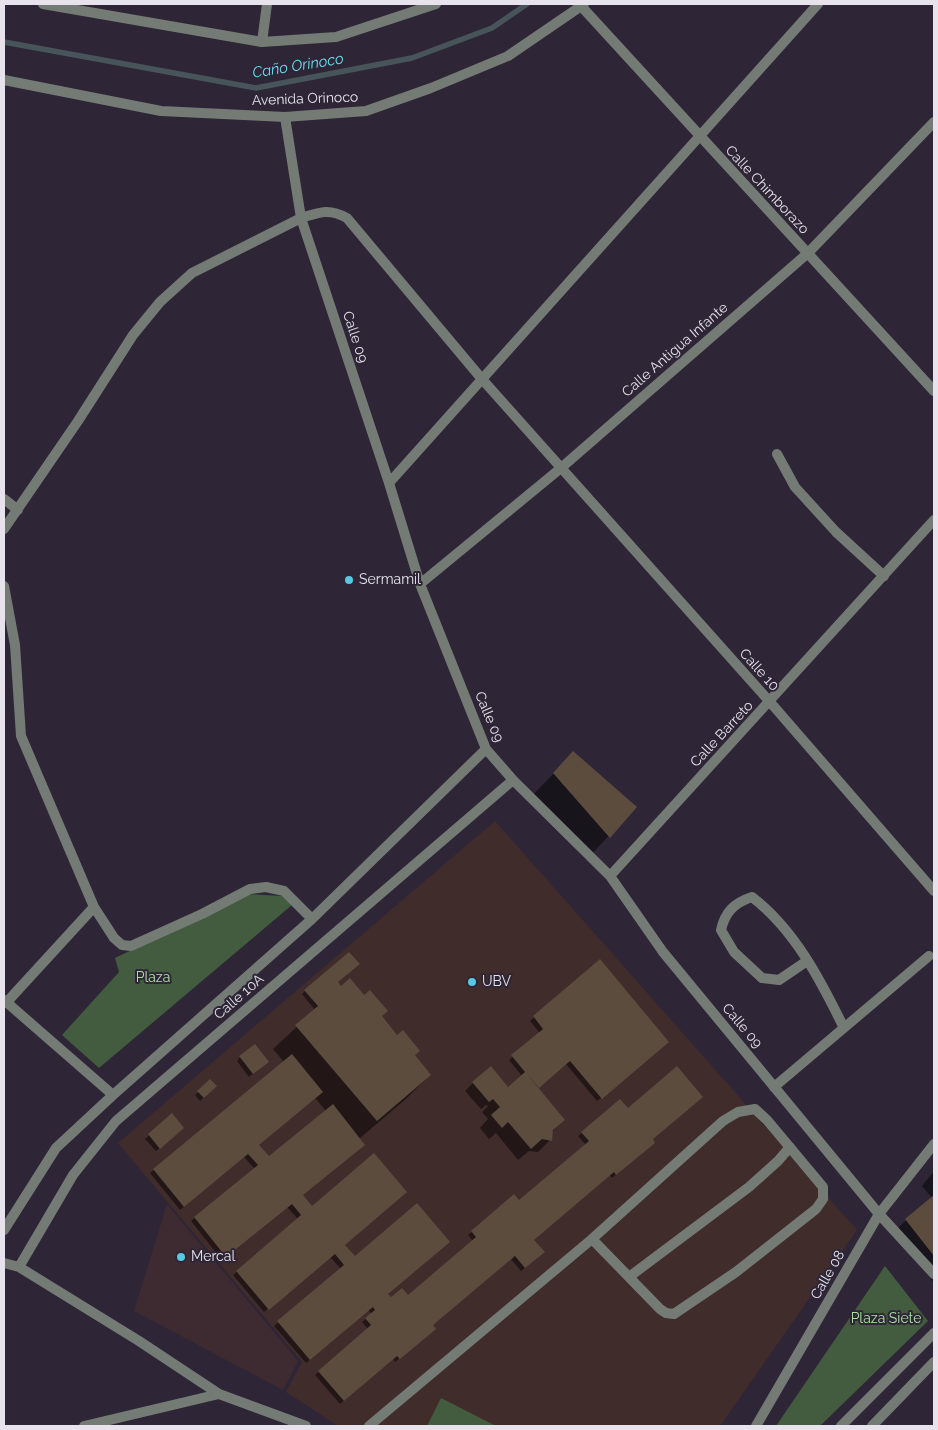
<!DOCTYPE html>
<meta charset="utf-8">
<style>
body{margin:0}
#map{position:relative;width:938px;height:1430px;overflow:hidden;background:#2e2636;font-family:Raleway,sans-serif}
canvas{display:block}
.frame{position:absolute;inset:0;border:5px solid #e7e2ec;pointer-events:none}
</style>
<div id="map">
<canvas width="938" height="1430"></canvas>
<div class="frame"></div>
</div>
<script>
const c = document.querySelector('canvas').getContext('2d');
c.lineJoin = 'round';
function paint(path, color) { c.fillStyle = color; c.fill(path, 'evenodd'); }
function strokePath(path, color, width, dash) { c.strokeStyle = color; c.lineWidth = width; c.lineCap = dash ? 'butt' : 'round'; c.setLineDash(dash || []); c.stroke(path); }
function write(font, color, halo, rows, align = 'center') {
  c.font = font + ' Raleway,sans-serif'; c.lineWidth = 4; c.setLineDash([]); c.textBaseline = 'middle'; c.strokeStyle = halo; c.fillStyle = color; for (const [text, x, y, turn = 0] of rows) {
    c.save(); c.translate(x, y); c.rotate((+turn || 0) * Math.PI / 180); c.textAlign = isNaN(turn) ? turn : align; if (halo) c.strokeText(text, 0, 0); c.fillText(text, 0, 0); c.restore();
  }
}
paint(new Path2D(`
 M 167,1204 L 298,1361 L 283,1390 L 134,1311 Z`), '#3e2b32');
paint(new Path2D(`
 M 495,821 L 857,1230 L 720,1426 L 338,1426 L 286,1392 L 302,1362 L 118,1143 Z`), '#402c2a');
paint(new Path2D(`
 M 248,894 L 282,896 L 292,905 L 99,1068 L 62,1035 L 119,972 L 115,958 Z
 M 885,1266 L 928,1321 L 820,1426 L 776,1426 Z
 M 441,1398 L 496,1426 L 427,1426 Z`), '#435b3f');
paint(new Path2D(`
 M 573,753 L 635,808 L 586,860 L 531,797 Z
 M 600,961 L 664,1045 L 597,1101 L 566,1064 L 537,1089 L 563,1120 L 552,1132 L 550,1140 L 538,1152 L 529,1151 L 518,1160 L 496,1133 L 489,1139 L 480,1128 L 488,1119 L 482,1112 L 488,1106 L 486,1105 L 481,1109 L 465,1091 L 473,1083 L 508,1088 L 522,1076 L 509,1060 L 540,1033 L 530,1021 Z
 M 336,983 L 380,1017 L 430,1075 L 407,1098 L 359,1139 L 301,1196 L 391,1299 L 408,1296 L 473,1241 L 468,1235 L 472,1232 L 519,1202 L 586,1145 L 578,1136 L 582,1133 L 651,1139 L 650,1146 L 612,1178 L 610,1175 L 533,1240 L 539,1256 L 521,1271 L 511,1259 L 432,1325 L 431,1332 L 395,1362 L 393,1358 L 340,1404 L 315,1375 L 368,1329 L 362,1322 L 372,1314 L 368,1310 L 306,1363 L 274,1326 L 341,1269 L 330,1257 L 264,1312 L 233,1275 L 298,1219 L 287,1207 L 222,1260 L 191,1221 L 255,1169 L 244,1157 L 180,1210 L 150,1173 L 284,1062 L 273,1049 L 315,1010 L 302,994 L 305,991 ZM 315,1098 L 326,1111 L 269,1158 L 258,1145 Z
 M 240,1057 L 263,1065 L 249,1077 L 237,1061 Z
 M 210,1081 L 215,1086 L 200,1101 L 195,1095 Z
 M 172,1115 L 179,1132 L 156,1151 L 145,1139 Z
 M 934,1171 L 934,1283 L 893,1232 L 932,1198 L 922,1186 Z`), '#0007');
strokePath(new Path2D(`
 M 4,42 L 256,88 L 412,58 L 492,28 L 527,4`), '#47555a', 5.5);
paint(new Path2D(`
 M 573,751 L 637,807 L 610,838 L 553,773 Z
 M 349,952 L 360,964 L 338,982 L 341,986 L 350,978 L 364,995 L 370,990 L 388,1011 L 382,1016 L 397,1035 L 403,1030 L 420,1051 L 415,1055 L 431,1075 L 377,1121 L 295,1025 L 318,1006 L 304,990 Z
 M 600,959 L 669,1042 L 602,1099 L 570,1061 L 539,1088 L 527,1074 L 565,1120 L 553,1130 L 552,1141 L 542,1139 L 531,1149 L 508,1122 L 502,1128 L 491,1115 L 500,1107 L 493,1099 L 489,1102 L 472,1082 L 491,1066 L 508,1087 L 525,1072 L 511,1055 L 543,1029 L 533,1016 Z
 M 255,1044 L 269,1062 L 253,1074 L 239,1056 Z
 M 292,1054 L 323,1092 L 259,1145 L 269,1156 L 333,1104 L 365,1145 L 303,1195 L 312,1206 L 374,1153 L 407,1192 L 345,1245 L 355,1256 L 417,1203 L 450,1242 L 388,1294 L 391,1297 L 402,1288 L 408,1295 L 476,1237 L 471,1231 L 514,1194 L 519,1200 L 589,1141 L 581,1132 L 620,1099 L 628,1108 L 677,1066 L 703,1097 L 653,1139 L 655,1143 L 616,1175 L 614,1172 L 534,1240 L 545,1252 L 525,1268 L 515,1256 L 433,1325 L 436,1329 L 400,1359 L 397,1356 L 344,1401 L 318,1371 L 371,1325 L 365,1318 L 375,1310 L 373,1307 L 310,1360 L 277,1321 L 344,1265 L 335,1254 L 269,1310 L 236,1271 L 301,1215 L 292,1204 L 226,1257 L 194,1217 L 258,1165 L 248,1154 L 184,1207 L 153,1169 Z
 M 210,1079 L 217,1086 L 204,1098 L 197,1091 Z
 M 172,1113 L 184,1128 L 160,1149 L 148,1134 Z
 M 934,1195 L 934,1256 L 905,1219 Z`), '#5b4c3e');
strokePath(new Path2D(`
 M 777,454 L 795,487 L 836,532 L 884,576
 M 807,961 L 779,980 L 762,978 L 734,952 L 721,930 C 725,912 734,903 752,897 C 795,930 821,981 844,1028
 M 774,1087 L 929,956
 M 629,1277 L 749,1187 L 778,1161 L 790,1147
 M 369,1426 L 592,1239 L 723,1121 L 738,1112 L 755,1109 L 767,1120 L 823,1187 L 823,1199 L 816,1209 L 736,1272 L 674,1314 L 666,1313 L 660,1309 L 592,1239`), '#747b74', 10);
strokePath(new Path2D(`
 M 581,6 L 934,391
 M 262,42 L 267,4
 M 285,117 L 301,218 L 389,483 L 420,584 L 486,749 L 513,780 L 610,876 L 663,952 L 879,1214 L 934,1274
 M 389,483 L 818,4
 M 4,499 L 18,510
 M 4,529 L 78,421 L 133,335 L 160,302 L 192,273 L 301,218 C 320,212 329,208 347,218 L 481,378 L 770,702 L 934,891
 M 420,584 L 561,468 L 808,253 L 934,122
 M 4,586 L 15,645 L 21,736 L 94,907 L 114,938 L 122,945 L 131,946 L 202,914 L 250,889 L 266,887 L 284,891 L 312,919
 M 610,876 L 934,520
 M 4,1000 L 113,1095
 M 6,1003 L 94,907
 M 4,1230 L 56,1148 L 113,1095 L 312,919 L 486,749
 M 4,1263 L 19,1267 L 139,1341 L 219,1394 L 306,1426
 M 19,1267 L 73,1175 L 116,1121 L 513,780
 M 84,1426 L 219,1394
 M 756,1426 L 879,1214 L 934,1144`), '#747b74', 10);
strokePath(new Path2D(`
 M 43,4 L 262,42 L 336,37 L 436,4
 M 4,80 L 161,111 L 285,117 L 366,111 L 431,88 L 508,56 L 584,4
 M 841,1426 L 934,1333
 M 872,1426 L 934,1362`), '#747b74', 10);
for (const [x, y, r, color] of [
 [349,580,5,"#57c9e2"],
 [472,982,5,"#57c9e2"],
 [181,1257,5,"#57c9e2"]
]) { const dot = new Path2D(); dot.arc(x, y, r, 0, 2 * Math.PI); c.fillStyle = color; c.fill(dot); strokePath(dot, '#2e2636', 2); }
write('14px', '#e7e2ec', '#2e2636', [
 ["Avenida Orinoco",305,99,-2],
 ["Calle Chimborazo",767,190,47],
 ["Calle 09",355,337,72],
 ["Calle Antigua Infante",675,350,-41],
 ["Calle 10",759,670,48],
 ["Calle 09",489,717,67],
 ["Calle Barreto",722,734,-47],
 ["Calle 10A",239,997,-41],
 ["Calle 09",742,1026,50],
 ["Calle 08",828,1275,-60]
]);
write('14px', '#e7e2ec', '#2e2636', [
 ["Sermamil",359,580],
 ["UBV",482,982],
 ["Mercal",191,1257]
], 'left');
write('14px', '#aae1a0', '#2e2636', [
 ["Plaza",153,978],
 ["Plaza Siete",886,1319]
]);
write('italic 15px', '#6cdeee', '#2e2636', [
 ["Caño Orinoco",298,66,-9]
]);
</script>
